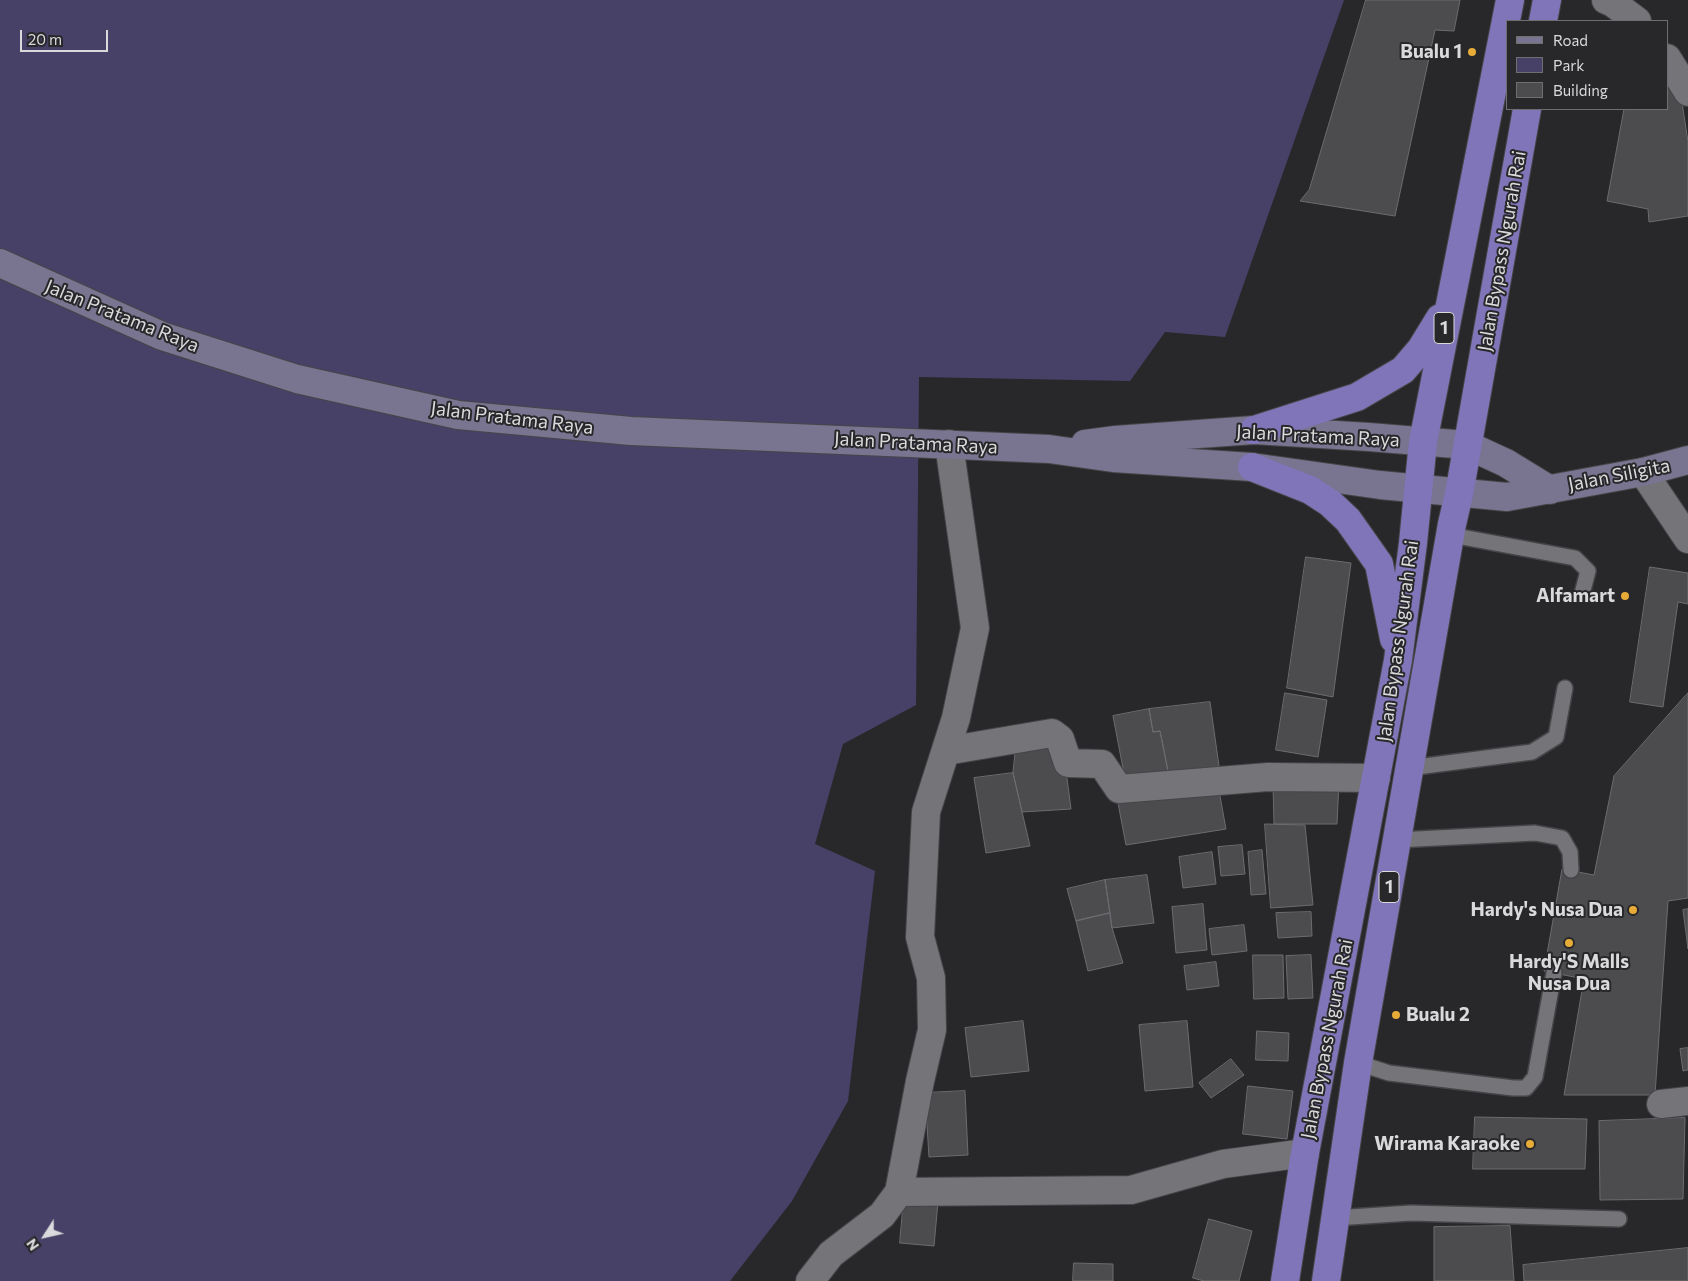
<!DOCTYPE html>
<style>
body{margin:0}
#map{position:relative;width:1688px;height:1281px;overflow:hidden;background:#28282b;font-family:Commissioner,sans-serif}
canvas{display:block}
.legend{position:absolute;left:1506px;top:20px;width:162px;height:90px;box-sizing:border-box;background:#28282b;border:1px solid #6f6f72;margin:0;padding:6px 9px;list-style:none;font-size:15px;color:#dadadc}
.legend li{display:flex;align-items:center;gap:10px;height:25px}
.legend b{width:25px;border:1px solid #6f6f72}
.north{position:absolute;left:20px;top:1211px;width:50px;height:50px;-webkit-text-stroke:4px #28282b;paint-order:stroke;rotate:235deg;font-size:14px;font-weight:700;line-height:20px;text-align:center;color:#dadadc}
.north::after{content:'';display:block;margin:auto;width:18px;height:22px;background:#dadadc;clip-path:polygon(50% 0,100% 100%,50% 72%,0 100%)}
.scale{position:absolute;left:20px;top:30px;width:88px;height:22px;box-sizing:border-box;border:2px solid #dadadc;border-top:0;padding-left:6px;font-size:15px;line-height:18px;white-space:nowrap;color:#dadadc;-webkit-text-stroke:4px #28282b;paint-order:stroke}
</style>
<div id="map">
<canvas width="1688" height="1281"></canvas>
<ul class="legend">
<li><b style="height:6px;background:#797490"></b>Road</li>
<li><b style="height:14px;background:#474167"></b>Park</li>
<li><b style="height:14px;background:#4c4c4f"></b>Building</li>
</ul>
<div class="north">N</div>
<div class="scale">20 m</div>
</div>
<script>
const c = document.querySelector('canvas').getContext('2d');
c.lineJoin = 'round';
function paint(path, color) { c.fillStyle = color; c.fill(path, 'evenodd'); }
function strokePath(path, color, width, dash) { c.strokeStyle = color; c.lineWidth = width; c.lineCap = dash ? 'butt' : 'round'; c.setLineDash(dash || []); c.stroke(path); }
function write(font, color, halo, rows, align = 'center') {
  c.font = font + ' Commissioner,sans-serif'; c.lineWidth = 4; c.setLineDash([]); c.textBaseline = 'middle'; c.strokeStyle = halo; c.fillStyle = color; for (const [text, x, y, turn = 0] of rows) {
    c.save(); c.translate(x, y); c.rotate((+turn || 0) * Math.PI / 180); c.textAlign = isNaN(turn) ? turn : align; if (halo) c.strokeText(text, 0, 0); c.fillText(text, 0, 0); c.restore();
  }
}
paint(new Path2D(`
 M 0,0 L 1344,0 L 1225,337 L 1165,332 L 1130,381 L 919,377 L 916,705 L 843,744 L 815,844 L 875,871 L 848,1101 L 792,1201 L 730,1281 L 0,1281 Z`), '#474167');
const building = new Path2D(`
 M 1366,0 L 1460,0 L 1454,31 L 1435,30 L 1395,216 L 1300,201 L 1309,190 Z
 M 1667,87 L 1680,89 L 1688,142 L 1688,216 L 1649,222 L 1648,209 L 1607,201 L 1624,109 L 1667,109 Z
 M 1306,557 L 1351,563 L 1333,697 L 1287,688 Z
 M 1650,567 L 1688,573 L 1688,604 L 1678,602 L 1663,707 L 1630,702 Z
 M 1285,693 L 1327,700 L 1318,757 L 1276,750 Z
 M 1688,693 L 1688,898 L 1668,901 L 1655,1095 L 1564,1095 L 1584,979 L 1544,971 L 1562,869 L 1594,875 L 1614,776 Z
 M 1210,702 L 1219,766 L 1169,776 L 1160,731 L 1153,732 L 1149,709 Z
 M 1149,709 L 1153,732 L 1160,731 L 1169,776 L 1126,784 L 1113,716 Z
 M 1016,747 L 1061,748 L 1065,763 L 1071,809 L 1022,812 L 1013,773 Z
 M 1013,773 L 1030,846 L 986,853 L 974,778 Z
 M 1339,781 L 1337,824 L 1274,824 L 1273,784 Z
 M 1218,785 L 1226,829 L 1126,845 L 1117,798 Z
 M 1265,824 L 1305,825 L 1313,905 L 1271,908 Z
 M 1242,845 L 1245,874 L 1221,876 L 1218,847 Z
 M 1262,850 L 1266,894 L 1251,895 L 1248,852 Z
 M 1212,852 L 1216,884 L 1183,888 L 1179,857 Z
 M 1147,875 L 1154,923 L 1112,928 L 1105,880 Z
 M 1105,880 L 1110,913 L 1076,921 L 1067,889 Z
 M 1203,904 L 1207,950 L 1176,953 L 1172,907 Z
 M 1688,909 L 1688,949 L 1683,910 Z
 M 1311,912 L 1312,936 L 1278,938 L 1276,913 Z
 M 1110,913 L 1112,928 L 1123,963 L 1088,971 L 1076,921 Z
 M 1244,925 L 1247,951 L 1212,955 L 1209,929 Z
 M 1253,955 L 1283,955 L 1284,998 L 1254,999 Z
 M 1311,955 L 1313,998 L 1288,999 L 1286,956 Z
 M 1216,962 L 1219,986 L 1187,990 L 1184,966 Z
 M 1023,1021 L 1029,1071 L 971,1077 L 965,1028 Z
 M 1187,1021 L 1193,1087 L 1145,1091 L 1139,1025 Z
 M 1257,1031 L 1289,1033 L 1288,1061 L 1256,1060 Z
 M 1688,1048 L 1688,1070 L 1683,1071 L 1680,1049 Z
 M 1231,1059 L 1244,1075 L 1211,1098 L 1199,1083 Z
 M 1248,1086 L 1293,1091 L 1287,1139 L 1243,1134 Z
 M 965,1091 L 968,1155 L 929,1157 L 925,1093 Z
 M 1475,1117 L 1587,1119 L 1585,1169 L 1473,1169 Z
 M 1685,1118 L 1683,1199 L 1600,1200 L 1599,1121 Z
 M 904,1198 L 938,1202 L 934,1246 L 900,1243 Z
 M 1209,1219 L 1252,1231 L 1239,1281 L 1204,1281 L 1193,1278 Z
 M 1510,1226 L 1514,1281 L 1434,1281 L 1434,1227 Z
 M 1688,1248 L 1688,1281 L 1524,1281 L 1523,1265 Z
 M 1074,1263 L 1113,1264 L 1113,1281 L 1073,1281 Z`);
paint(building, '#4c4c4f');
strokePath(building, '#6c6b6f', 1);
const service = new Path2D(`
 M 1451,535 L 1575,558 L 1588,571 L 1582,594
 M 1409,768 L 1532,752 L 1556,737 L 1565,688
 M 1397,840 L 1535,833 L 1562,838 L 1570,852 L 1571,870
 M 1358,1063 L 1389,1073 L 1513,1088 L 1526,1088 L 1535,1077 L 1554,973
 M 1335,1218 L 1411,1213 L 1619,1219`);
const minor = new Path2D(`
 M 1606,0 L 1613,3 L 1637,21
 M 1667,58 L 1688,92
 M 1643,472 L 1688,539
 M 946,751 L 1052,733 L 1060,739 L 1068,763 L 1102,764 L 1119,789 L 1268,777 L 1376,778
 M 1661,1104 L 1688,1101
 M 899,1192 L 1131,1190 L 1223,1164 L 1305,1153
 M 810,1281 L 831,1254 L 882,1215 L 899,1192 L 920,1081 L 932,1030 L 931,978 L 920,937 L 926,812 L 956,718 L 975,628 L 949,444`);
const secondary = new Path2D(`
 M 0,263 L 162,336 L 297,379 L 458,415 L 631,431 L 1049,449 L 1113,458 L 1252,467 L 1380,485 L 1507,497 L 1643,472 L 1688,460
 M 1085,444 L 1115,440 L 1254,430 L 1369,437 L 1467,445 L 1506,463 L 1550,490`);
const trunk = new Path2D(`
 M 1543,21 L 1547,0
 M 1254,430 L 1357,397 L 1403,370 L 1421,349 L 1440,318
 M 1252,467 L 1310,490 L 1330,503 L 1348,520 L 1379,564 L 1394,639
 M 1285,1281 L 1305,1153 L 1398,660 L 1413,543 L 1423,442 L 1510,0
 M 1326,1281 L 1358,1063 L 1452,524 L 1459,494 L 1527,109`);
strokePath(service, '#454548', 18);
strokePath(minor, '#454548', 30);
strokePath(secondary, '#454548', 30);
strokePath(trunk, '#454548', 30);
strokePath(service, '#757478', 15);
strokePath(minor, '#757478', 28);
strokePath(secondary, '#797490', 28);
strokePath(trunk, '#8075b8', 28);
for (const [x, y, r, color] of [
 [1472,52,5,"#e7ac37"],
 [1625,596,5,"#e7ac37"],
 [1633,910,5,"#e7ac37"],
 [1569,943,5,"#e7ac37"],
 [1396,1015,5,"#e7ac37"],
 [1530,1144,5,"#e7ac37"]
]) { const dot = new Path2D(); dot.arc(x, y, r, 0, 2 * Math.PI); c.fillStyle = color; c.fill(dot); strokePath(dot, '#28282b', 2); }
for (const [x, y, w] of [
 [1444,328,20],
 [1389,887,20]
]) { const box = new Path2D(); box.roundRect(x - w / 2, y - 15.5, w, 31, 4); c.fillStyle = '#28282b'; c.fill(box); strokePath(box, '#dadadc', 1); }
write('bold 18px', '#dadadc', null, [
 ["1",1444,328],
 ["1",1389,887]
]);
write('bold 19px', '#dadadc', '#28282b', [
 ["Bualu 1",1462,52],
 ["Alfamart",1615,596],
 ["Hardy's Nusa Dua",1623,910],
 ["Hardy'S Malls",1569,962,"center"],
 ["Nusa Dua",1569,984,"center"],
 ["Bualu 2",1406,1015,"left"],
 ["Wirama Karaoke",1520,1144]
], 'right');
write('19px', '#dadadc', '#28282b', [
 ["Jalan Bypass Ngurah Rai",1502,251,-80],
 ["Jalan Pratama Raya",122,316,22],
 ["Jalan Pratama Raya",512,418,7],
 ["Jalan Pratama Raya",1318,436,3],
 ["Jalan Pratama Raya",916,443,3],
 ["Jalan Siligita",1619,475,-11],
 ["Jalan Bypass Ngurah Rai",1398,641,-82],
 ["Jalan Bypass Ngurah Rai",1327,1039,-79]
]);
</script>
